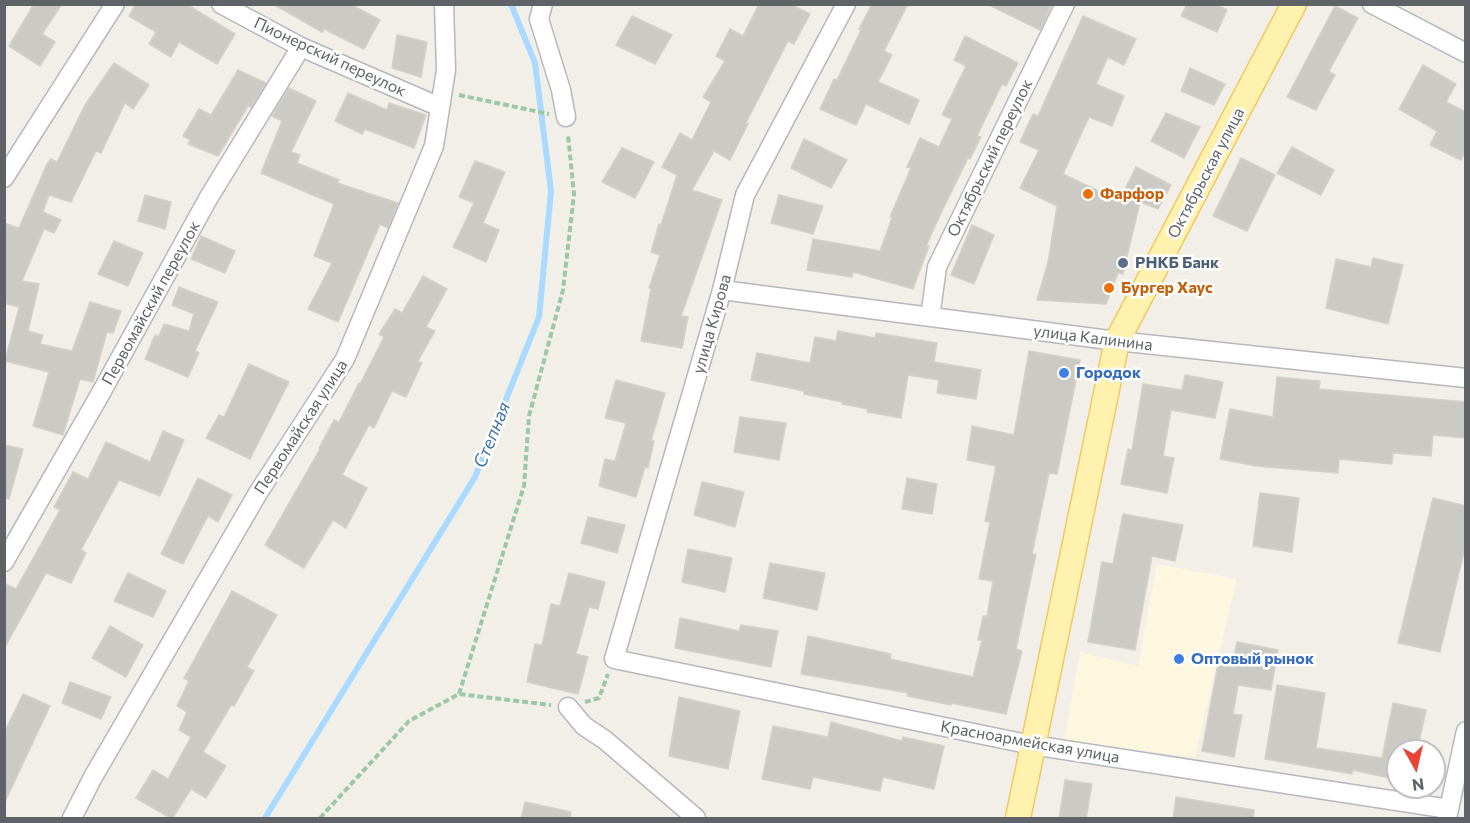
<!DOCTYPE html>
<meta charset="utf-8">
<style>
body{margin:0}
#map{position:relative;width:1470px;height:823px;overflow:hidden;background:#f1efe8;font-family:Commissioner,sans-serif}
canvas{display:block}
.frame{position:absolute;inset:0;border:6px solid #5f6368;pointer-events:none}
.north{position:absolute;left:1386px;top:739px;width:60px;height:60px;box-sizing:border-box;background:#fff;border:2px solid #bfc1c3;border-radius:50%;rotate:172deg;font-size:16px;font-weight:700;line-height:24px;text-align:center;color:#5f6368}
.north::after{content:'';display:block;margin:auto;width:21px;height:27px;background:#ea4335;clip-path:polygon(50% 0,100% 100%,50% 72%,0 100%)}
</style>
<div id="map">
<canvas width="1470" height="823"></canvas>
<div class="frame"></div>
<div class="north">N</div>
</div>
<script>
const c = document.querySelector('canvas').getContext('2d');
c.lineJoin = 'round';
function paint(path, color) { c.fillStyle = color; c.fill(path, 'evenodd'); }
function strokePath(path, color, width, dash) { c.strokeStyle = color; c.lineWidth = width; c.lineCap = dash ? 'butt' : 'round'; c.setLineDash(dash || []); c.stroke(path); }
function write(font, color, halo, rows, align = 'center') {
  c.font = font + ' Commissioner,sans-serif'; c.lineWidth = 5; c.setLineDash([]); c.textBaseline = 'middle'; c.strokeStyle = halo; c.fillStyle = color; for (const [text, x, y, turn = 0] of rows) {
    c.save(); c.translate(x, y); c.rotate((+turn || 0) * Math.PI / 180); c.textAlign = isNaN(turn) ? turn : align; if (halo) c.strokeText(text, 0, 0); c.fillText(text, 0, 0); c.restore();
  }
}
paint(new Path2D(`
 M 1157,564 L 1237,579 L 1195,757 L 1064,741 L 1080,652 L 1138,666 Z`), '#fef7e0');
strokePath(new Path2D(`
 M 265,818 L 475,477 L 539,317 L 551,191 L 535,63 L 511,4`), '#aadaff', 6);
const building = new Path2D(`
 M 34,4 L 62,4 L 42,34 L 55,42 L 40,66 L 9,46 Z
 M 136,4 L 186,4 L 235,34 L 217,64 L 179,42 L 171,57 L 149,44 L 156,32 L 129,16 Z
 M 273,4 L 350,4 L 380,20 L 364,49 L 324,29 L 322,32 Z
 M 759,4 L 790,4 L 810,14 L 794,44 L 788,41 L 746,123 L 748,124 L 730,160 L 714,151 L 692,190 L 722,200 L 681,316 L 688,317 L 682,348 L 641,341 L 651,289 L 649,288 L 660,255 L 651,252 L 659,224 L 661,225 L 677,175 L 662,167 L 680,133 L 692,140 L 711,102 L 703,97 L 725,61 L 716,56 L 730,29 L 743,36 Z
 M 872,4 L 908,4 L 884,51 L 892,55 L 878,82 L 919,100 L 909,124 L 866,104 L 856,125 L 820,109 L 834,79 L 837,80 L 861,30 L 859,29 Z
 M 987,4 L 1052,4 L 1040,30 Z
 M 1187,4 L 1215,4 L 1227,10 L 1217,32 L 1181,16 Z
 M 1335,6 L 1358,18 L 1329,71 L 1335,75 L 1316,110 L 1287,97 Z
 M 632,16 L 672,35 L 655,64 L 616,45 Z
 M 1083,16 L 1136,39 L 1124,65 L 1108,57 L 1096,84 L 1124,96 L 1112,126 L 1089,117 L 1063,174 L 1119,201 L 1136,167 L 1171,185 L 1158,209 L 1140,202 L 1123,274 L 1118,273 L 1106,304 L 1037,300 L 1048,262 L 1057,206 L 1020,188 L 1039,150 L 1020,142 L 1033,114 L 1038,116 Z
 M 397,35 L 427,42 L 421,77 L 392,68 Z
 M 965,36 L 1018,63 L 1006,86 L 1002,84 L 977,136 L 981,137 L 970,159 L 968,158 L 943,209 L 926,246 L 929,246 L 913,289 L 853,272 L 852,277 L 807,270 L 813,239 L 880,251 L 892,218 L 890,217 L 911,168 L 907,167 L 920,138 L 939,147 L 952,119 L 942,115 L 966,66 L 954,60 Z
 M 114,63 L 149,85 L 133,109 L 125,103 L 101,153 L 96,151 L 71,202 L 49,195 L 43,212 L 61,220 L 54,233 L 44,229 L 22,281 L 39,284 L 28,331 L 43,335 L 40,344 L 72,351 L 90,302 L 121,311 L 113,333 L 107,332 L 93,382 L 80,379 L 63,435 L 33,426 L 49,372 L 5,361 L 19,307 L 4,303 L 4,223 L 19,228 L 47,164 L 51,159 L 57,162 L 85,105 Z
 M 1423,65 L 1456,84 L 1446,102 L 1466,112 L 1466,151 L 1461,160 L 1430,145 L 1437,131 L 1399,109 Z
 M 1190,68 L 1225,84 L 1214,105 L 1181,91 Z
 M 238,70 L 266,83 L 251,107 L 248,106 L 218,156 L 188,144 L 190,140 L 183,136 L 199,109 L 211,115 Z
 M 289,88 L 316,101 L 291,152 L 300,155 L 297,163 L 339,180 L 337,183 L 398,203 L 388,228 L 380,224 L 338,322 L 308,309 L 332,263 L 314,256 L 334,204 L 261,173 L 282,121 L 272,116 Z
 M 348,93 L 387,110 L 389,103 L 426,115 L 414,148 L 365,129 L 362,134 L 335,121 Z
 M 1166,113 L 1200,127 L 1184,158 L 1151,141 Z
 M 804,139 L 847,160 L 831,188 L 791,168 Z
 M 1292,147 L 1334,170 L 1321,195 L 1277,173 Z
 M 622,148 L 654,162 L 635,198 L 602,182 Z
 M 1241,158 L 1275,175 L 1247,231 L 1213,216 Z
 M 475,161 L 505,172 L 483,223 L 499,230 L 486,262 L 453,247 L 474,203 L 459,197 Z
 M 145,195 L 171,202 L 165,229 L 138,221 Z
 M 779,195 L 823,206 L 813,234 L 771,223 Z
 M 972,225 L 994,235 L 974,284 L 951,275 Z
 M 201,236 L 235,251 L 225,273 L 191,259 Z
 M 114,241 L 143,253 L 128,286 L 98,274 Z
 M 1373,258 L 1403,265 L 1388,324 L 1326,308 L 1336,259 L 1371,267 Z
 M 423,276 L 447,289 L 426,327 L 435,331 L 418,361 L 422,363 L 406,397 L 392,391 L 374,428 L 369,425 L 342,475 L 367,488 L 346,528 L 333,520 L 304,568 L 265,545 L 320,449 L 319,448 L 334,420 L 339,422 L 359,383 L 360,384 L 384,337 L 379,334 L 395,309 L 402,313 Z
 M 179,287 L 218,302 L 195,351 L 199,353 L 188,377 L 145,359 L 155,335 L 159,336 L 164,324 L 189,331 L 194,314 L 172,305 Z
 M 838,331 L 875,338 L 876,333 L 937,343 L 934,362 L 981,370 L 976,399 L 937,393 L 939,380 L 908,375 L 901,418 L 867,412 L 868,409 L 842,404 L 842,402 L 804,394 L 804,391 L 751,380 L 757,353 L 810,363 L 815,337 L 836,341 Z
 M 1029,351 L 1080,360 L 1057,474 L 1049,473 L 1032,554 L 1036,554 L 1016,649 L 1022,651 L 1006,714 L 951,703 L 951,705 L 907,696 L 908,693 L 801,674 L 808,636 L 891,654 L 890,659 L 973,677 L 982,640 L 978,640 L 983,616 L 987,616 L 993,581 L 979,579 L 990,522 L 985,521 L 996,466 L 967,460 L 972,426 L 1014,435 Z
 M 249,364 L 289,382 L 250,459 L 206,438 L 219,415 L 224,417 Z
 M 1185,375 L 1223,382 L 1215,418 L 1171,410 L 1163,456 L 1174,458 L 1167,493 L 1121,484 L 1128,449 L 1132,450 L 1143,384 L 1182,390 Z
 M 1277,377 L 1320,381 L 1319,389 L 1466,402 L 1466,438 L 1433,435 L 1431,456 L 1393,453 L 1392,464 L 1339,459 L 1338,473 L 1256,466 L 1220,459 L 1230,409 L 1273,417 Z
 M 616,380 L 665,393 L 651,441 L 654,441 L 648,468 L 645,467 L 636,497 L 599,486 L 605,459 L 615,461 L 626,423 L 605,418 Z
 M 740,417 L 786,423 L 779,460 L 734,452 Z
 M 163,431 L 184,440 L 160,496 L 119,480 L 81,550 L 86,553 L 71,583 L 46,573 L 4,649 L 4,583 L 16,589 L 60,510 L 54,507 L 73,472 L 88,479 L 106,442 L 150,462 Z
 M 4,445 L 23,449 L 9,499 L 4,498 Z
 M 198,478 L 232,495 L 218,522 L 208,516 L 183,564 L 161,554 Z
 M 907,478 L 937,484 L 932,514 L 902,509 Z
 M 702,482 L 744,492 L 735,527 L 694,515 Z
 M 1260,493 L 1299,498 L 1292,552 L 1253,546 Z
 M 1433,498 L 1466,506 L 1466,543 L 1440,652 L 1398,643 Z
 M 1123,514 L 1183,525 L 1175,561 L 1152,556 L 1135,650 L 1088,642 L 1102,562 L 1113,564 Z
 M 588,517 L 625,525 L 617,553 L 581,543 Z
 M 688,549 L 732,558 L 725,592 L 682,582 Z
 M 770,563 L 825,573 L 817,610 L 763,598 Z
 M 128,573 L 166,591 L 153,617 L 114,601 Z
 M 569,573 L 605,582 L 598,609 L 589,607 L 576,654 L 588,657 L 578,694 L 527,682 L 535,644 L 542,645 L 551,604 L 560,606 Z
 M 232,591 L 277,615 L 247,667 L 254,671 L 234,706 L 231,705 L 203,752 L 226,766 L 206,798 L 191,789 L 172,819 L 136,798 L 153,770 L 168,779 L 191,737 L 179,730 L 187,712 L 177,706 L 189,681 L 184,678 Z
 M 680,618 L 739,631 L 741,625 L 778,631 L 771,667 L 675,648 Z
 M 110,626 L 143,645 L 126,677 L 92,658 Z
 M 1237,642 L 1278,650 L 1271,690 L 1238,685 L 1233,714 L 1242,715 L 1234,757 L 1202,751 L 1218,664 L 1232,666 Z
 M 70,682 L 111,697 L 101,719 L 62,703 Z
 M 1277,685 L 1325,693 L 1316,748 L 1382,758 L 1393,703 L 1426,710 L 1417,751 L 1398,751 L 1398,780 L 1353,770 L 1352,774 L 1265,759 Z
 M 23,694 L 50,706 L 4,804 L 4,733 Z
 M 679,697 L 740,711 L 728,769 L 669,756 Z
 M 831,722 L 902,741 L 903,737 L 944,746 L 934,789 L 883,777 L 880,791 L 813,777 L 810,789 L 762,779 L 773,726 L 828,737 Z
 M 1065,780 L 1092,784 L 1086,819 L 1059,819 Z
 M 1176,797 L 1254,810 L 1253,819 L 1173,819 Z
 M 525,802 L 571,812 L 570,819 L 521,819 Z`);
paint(building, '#cccac5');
strokePath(building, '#d6d1c6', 1.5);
const minor = new Path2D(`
 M 221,4 L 301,47 L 440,107
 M 543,4 L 539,19 L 561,90 L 566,117
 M 846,4 L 745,195 L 722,290 L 614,659 L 1032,745 L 1449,809
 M 1372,4 L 1466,53
 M 4,178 L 115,4
 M 722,290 L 1117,341 L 1466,378
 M 930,317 L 937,267 L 1065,4
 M 4,562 L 102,391 L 209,197 L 301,47
 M 568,707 L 584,726 L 605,740 L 696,818
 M 72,818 L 93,777 L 258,493 L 345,359 L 434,146 L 446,70 L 444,4
 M 1447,818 L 1466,731`);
const major = new Path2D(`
 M 1018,818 L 1117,341 L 1294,4`);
strokePath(minor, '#b5b8bc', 21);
strokePath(major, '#f2c960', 27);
strokePath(new Path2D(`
 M 459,95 L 549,114
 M 459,694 L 524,486 L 529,416 L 563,290 L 574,194 L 568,135
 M 585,702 L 599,698 L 608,674
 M 320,818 L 409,721 L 459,694 L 551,705`), '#9cc7a9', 4, [6, 3]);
strokePath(minor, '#fff', 18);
strokePath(major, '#fff2af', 24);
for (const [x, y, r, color] of [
 [1088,194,6,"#e8710a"],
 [1123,263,6,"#5c6f8a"],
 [1109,288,6,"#e8710a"],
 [1064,373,6,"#3f7fe0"],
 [1179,659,6,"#3f7fe0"]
]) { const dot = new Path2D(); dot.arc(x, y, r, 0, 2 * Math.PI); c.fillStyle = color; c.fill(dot); strokePath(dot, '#fff', 2); }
write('16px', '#5f6368', '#fff', [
 ["Пионерский переулок",330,57,25],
 ["Октябрьский переулок",990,158,-64],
 ["Октябрьская улица",1206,173,-62],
 ["Первомайский переулок",151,303,-61],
 ["улица Кирова",712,324,-74],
 ["улица Калинина",1093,338,7],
 ["Первомайская улица",301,427,-57],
 ["Красноармейская улица",1030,742,10]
]);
write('bold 16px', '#c56008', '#fff', [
 ["Фарфор",1100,194],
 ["Бургер Хаус",1121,288]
], 'left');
write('bold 16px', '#4e5e75', '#fff', [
 ["РНКБ Банк",1135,263]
], 'left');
write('bold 16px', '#366cbe', '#fff', [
 ["Городок",1076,373],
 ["Оптовый рынок",1191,659]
], 'left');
write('italic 18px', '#4174aa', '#fff', [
 ["Степная",492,435,-68]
]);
</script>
